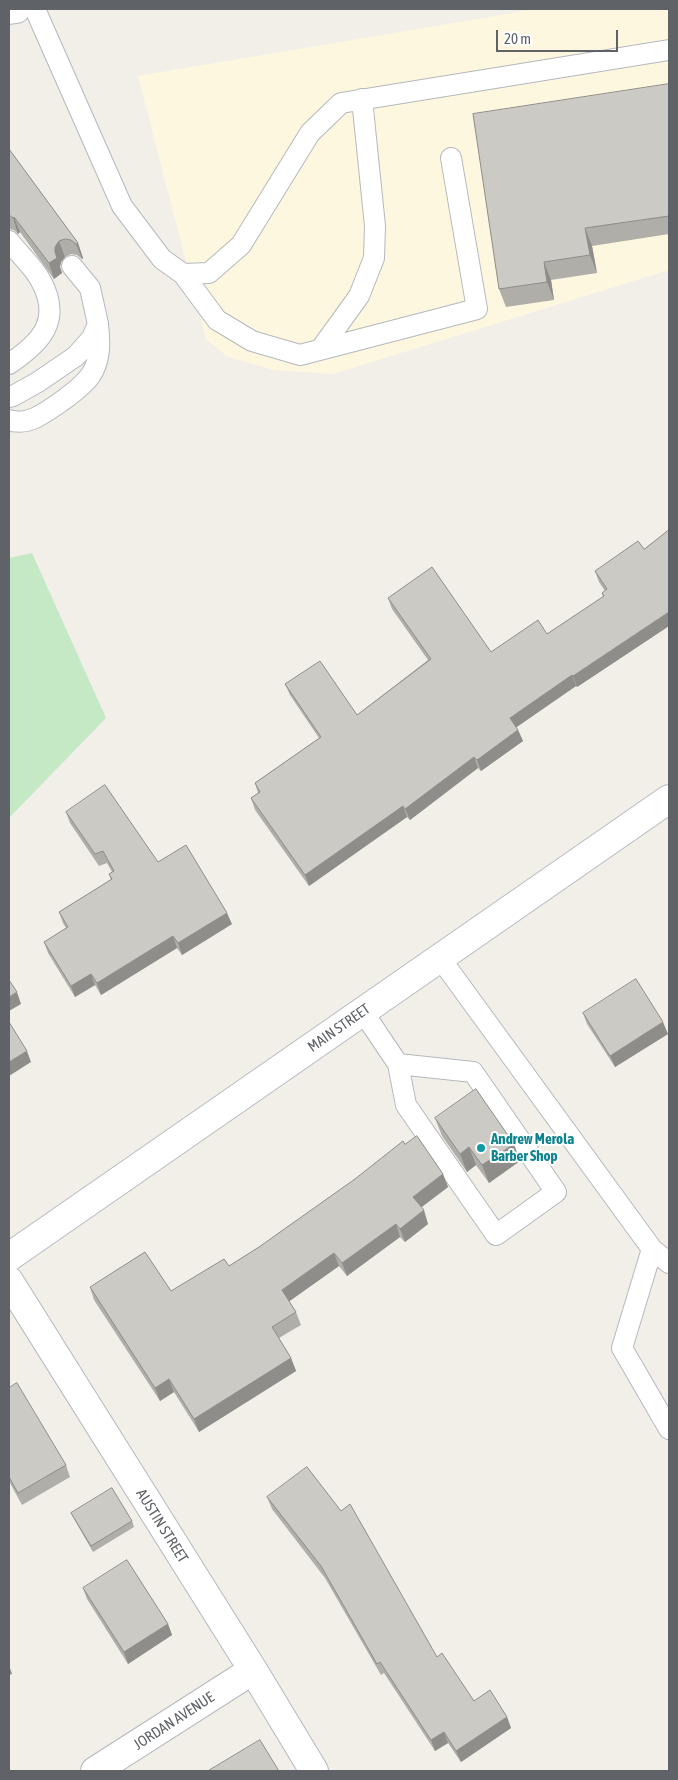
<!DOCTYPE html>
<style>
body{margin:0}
#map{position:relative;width:678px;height:1780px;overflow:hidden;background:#f1efe8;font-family:"Asap Condensed",sans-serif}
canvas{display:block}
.frame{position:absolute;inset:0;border:10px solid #5f6368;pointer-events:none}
.scale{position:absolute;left:496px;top:30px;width:122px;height:22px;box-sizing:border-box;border:2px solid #5f6368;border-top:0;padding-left:6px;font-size:15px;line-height:18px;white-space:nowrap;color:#5f6368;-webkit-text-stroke:4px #fff;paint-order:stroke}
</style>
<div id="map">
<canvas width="678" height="1780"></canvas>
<div class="frame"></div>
<div class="scale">20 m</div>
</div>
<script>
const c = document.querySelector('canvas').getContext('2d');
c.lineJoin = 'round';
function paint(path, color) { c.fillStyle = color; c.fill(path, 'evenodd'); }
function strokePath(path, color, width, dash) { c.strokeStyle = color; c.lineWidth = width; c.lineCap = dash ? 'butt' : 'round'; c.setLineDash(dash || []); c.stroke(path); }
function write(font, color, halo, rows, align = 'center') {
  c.font = font + ' "Asap Condensed",sans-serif'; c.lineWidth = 4; c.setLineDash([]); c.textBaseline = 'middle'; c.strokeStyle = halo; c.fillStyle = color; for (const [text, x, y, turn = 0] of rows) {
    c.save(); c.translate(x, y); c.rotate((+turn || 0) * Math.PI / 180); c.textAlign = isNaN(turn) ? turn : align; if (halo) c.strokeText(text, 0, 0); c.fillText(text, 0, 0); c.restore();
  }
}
paint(new Path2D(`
 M 537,9 L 669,9 L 669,270 L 333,374 L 274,370 L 228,357 L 206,339 L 138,76 Z`), '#fef7e0');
paint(new Path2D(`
 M 32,553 L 106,718 L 9,818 L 9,558 Z`), '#c5e8c5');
const lane = new Path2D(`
 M 35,9 L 122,206 L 162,259 L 183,274 L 209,273 L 241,245 L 310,133 L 341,103 L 669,50
 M 9,241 C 18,253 34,267 41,281 C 62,320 42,342 9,364
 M 183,274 L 217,320 L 252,341 L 300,355 L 477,309 L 451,158
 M 320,350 L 359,296 L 374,258 L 375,226 L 362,99
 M 9,397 L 13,396 L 38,382 L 76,356 L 92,338 L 98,324 L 90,288 L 72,266
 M 9,420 C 18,423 26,422 35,418 C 49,411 81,389 90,376 C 101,361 100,342 98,324
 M 440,958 L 652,1249 L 669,1263
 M 363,1012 L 398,1064 L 406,1105 L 496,1235 L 556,1192 L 473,1072 L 398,1064
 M 652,1249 L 622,1348 L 669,1429`);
const street = new Path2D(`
 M 9,1281 L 253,1670 L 314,1771
 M 95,1771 L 253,1670`);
const secondary = new Path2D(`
 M 9,10 L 16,9
 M 9,1257 L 669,799`);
strokePath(lane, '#b5b8bc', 22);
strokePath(street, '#b5b8bc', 30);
strokePath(secondary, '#b6babf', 30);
strokePath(lane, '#fff', 20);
strokePath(street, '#fff', 28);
strokePath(secondary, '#fff', 28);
paint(new Path2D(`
 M 669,84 L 669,234 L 592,246 L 597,273 L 551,280 L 554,300 L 506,307 L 499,289 Z
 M 9,149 L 78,243 L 83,258 L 82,259 L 77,255 L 71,254 L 65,257 L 61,262 L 60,267 L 62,273 L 54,279 L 20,232 L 18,234 L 14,230 L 9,229 Z
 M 669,530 L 669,626 L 577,687 L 576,686 L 516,727 L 518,730 L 523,741 L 481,771 L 478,768 L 410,820 L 407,817 L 309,886 L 255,810 L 251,798 L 258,793 L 255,783 L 319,738 L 290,695 L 285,684 L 357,715 L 428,660 L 392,609 L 388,598 L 491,652 L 547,634 L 603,597 L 602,593 L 605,591 L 599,582 L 595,571 L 644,549 Z
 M 66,812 L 158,862 L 232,924 L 182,955 L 177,948 L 101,995 L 95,985 L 75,997 L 48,953 L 44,942 L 66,928 L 63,923 L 59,912 L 111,880 L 109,874 L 112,872 L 107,863 L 99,866 L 70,823 Z
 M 583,1013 L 668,1034 L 615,1067 L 587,1024 Z
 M 435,1118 L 520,1161 L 489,1183 L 476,1165 L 467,1172 L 442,1136 Z
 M 405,1144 L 443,1174 L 448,1187 L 421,1207 L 428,1224 L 405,1242 L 400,1237 L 347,1276 L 339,1266 L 289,1301 L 296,1312 L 301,1325 L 279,1338 L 291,1358 L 296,1371 L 199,1432 L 174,1392 L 160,1401 L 94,1300 L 90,1287 L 171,1291 L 229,1266 L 259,1247 Z
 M 9,1388 L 66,1465 L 70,1477 L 22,1505 L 10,1483 L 9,1484 Z
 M 267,1497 L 437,1657 L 474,1701 L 507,1717 L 511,1728 L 461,1762 L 448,1743 L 435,1751 L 384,1673 L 381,1675 L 325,1578 L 272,1509 Z
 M 71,1513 L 132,1521 L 134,1527 L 93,1552 L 74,1519 Z
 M 83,1588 L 168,1624 L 172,1635 L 128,1664 L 87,1599 Z`), '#afaea9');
paint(new Path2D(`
 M 14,217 L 20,232 L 18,234 L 13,218 Z
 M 585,228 L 592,246 L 597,273 L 590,255 Z
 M 59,241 L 65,257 L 61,262 L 60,267 L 62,273 L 54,279 L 49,263 L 55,252 L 55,247 Z
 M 78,243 L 83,258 L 82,259 L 76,244 Z
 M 544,262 L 551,280 L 554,300 L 547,282 Z
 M 669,612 L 669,626 L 577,687 L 573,676 Z
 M 572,675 L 576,686 L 514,729 L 510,718 Z
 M 518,730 L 523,741 L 481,771 L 477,760 Z
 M 474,757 L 478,768 L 410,820 L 405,809 Z
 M 403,806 L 407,817 L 309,886 L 305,875 Z
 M 227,913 L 232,924 L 182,955 L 178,943 Z
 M 173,936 L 177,948 L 101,995 L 97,983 Z
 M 91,974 L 95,985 L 75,997 L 71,986 Z
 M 17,992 L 21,1004 L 9,1011 L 9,997 Z
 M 663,1022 L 668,1034 L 615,1067 L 610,1056 Z
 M 27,1051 L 31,1062 L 9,1076 L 9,1062 Z
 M 514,1144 L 520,1161 L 489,1183 L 482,1165 Z
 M 469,1147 L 476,1165 L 467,1172 L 460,1154 Z
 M 443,1174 L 448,1187 L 418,1210 L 413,1197 Z
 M 424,1210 L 428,1224 L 405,1242 L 400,1229 Z
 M 396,1224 L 400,1237 L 347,1276 L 342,1263 Z
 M 334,1253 L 339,1266 L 287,1303 L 282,1290 Z
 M 291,1358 L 296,1371 L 199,1432 L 194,1419 Z
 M 169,1379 L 174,1392 L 160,1401 L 155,1388 Z
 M 168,1624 L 172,1635 L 128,1664 L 124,1652 Z
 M 9,1665 L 12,1674 L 9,1675 Z
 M 507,1717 L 511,1728 L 461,1762 L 456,1751 Z
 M 444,1732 L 448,1743 L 435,1751 L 431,1740 Z`), '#8f8d8a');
const building = new Path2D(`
 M 669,84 L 669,216 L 585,228 L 590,255 L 544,262 L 547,282 L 499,289 L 473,114 Z
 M 9,149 L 78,243 L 76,244 L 71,240 L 65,239 L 59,241 L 55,247 L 55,252 L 57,258 L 49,263 L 14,217 L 13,218 L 9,215 Z
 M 669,530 L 669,612 L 573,676 L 572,675 L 510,718 L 518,730 L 477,760 L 474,757 L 405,809 L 403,806 L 305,875 L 251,798 L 260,792 L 255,783 L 321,737 L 285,684 L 320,661 L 357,715 L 431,659 L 388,598 L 432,567 L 491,652 L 538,620 L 547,634 L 604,596 L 602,593 L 607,589 L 595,571 L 638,541 L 644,549 Z
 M 105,785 L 158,862 L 186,845 L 227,913 L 178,943 L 173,936 L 97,983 L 91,974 L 71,986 L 44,942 L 68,927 L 59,912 L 112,879 L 109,874 L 114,871 L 103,851 L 95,854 L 66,812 Z
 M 636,979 L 663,1022 L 610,1056 L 583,1013 Z
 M 9,980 L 17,992 L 9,997 Z
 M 9,1022 L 27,1051 L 9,1062 Z
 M 476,1089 L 514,1144 L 482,1165 L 469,1147 L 460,1154 L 435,1118 Z
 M 417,1136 L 443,1174 L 413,1197 L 424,1210 L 400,1229 L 396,1224 L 342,1263 L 334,1253 L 282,1290 L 296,1312 L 272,1327 L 291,1358 L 194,1419 L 169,1379 L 155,1388 L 90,1287 L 145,1252 L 171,1291 L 224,1259 L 229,1266 L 259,1247 L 355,1179 L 403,1141 L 405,1144 Z
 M 17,1383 L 66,1465 L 18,1493 L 9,1477 L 9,1388 Z
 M 307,1467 L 341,1511 L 350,1504 L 437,1657 L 442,1653 L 474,1701 L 490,1690 L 507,1717 L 456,1751 L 444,1732 L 431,1740 L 380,1662 L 377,1664 L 321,1566 L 267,1497 Z
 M 112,1488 L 132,1521 L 91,1546 L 71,1513 Z
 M 127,1560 L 168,1624 L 124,1652 L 83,1588 Z
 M 260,1740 L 279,1771 L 208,1771 Z`);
paint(building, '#cccac5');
strokePath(building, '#8f8d8a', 1);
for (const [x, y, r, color] of [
 [481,1148,5,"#0f9aa8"]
]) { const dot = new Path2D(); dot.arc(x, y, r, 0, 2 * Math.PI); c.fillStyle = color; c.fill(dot); strokePath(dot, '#fff', 2); }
write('15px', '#5f6368', '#fff', [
 ["MAIN STREET",339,1028,-35],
 ["AUSTIN STREET",162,1526,58],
 ["JORDAN AVENUE",174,1721,-33]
]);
write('bold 15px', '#0d838f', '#fff', [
 ["Andrew Merola",491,1139],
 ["Barber Shop",491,1156]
], 'left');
</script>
